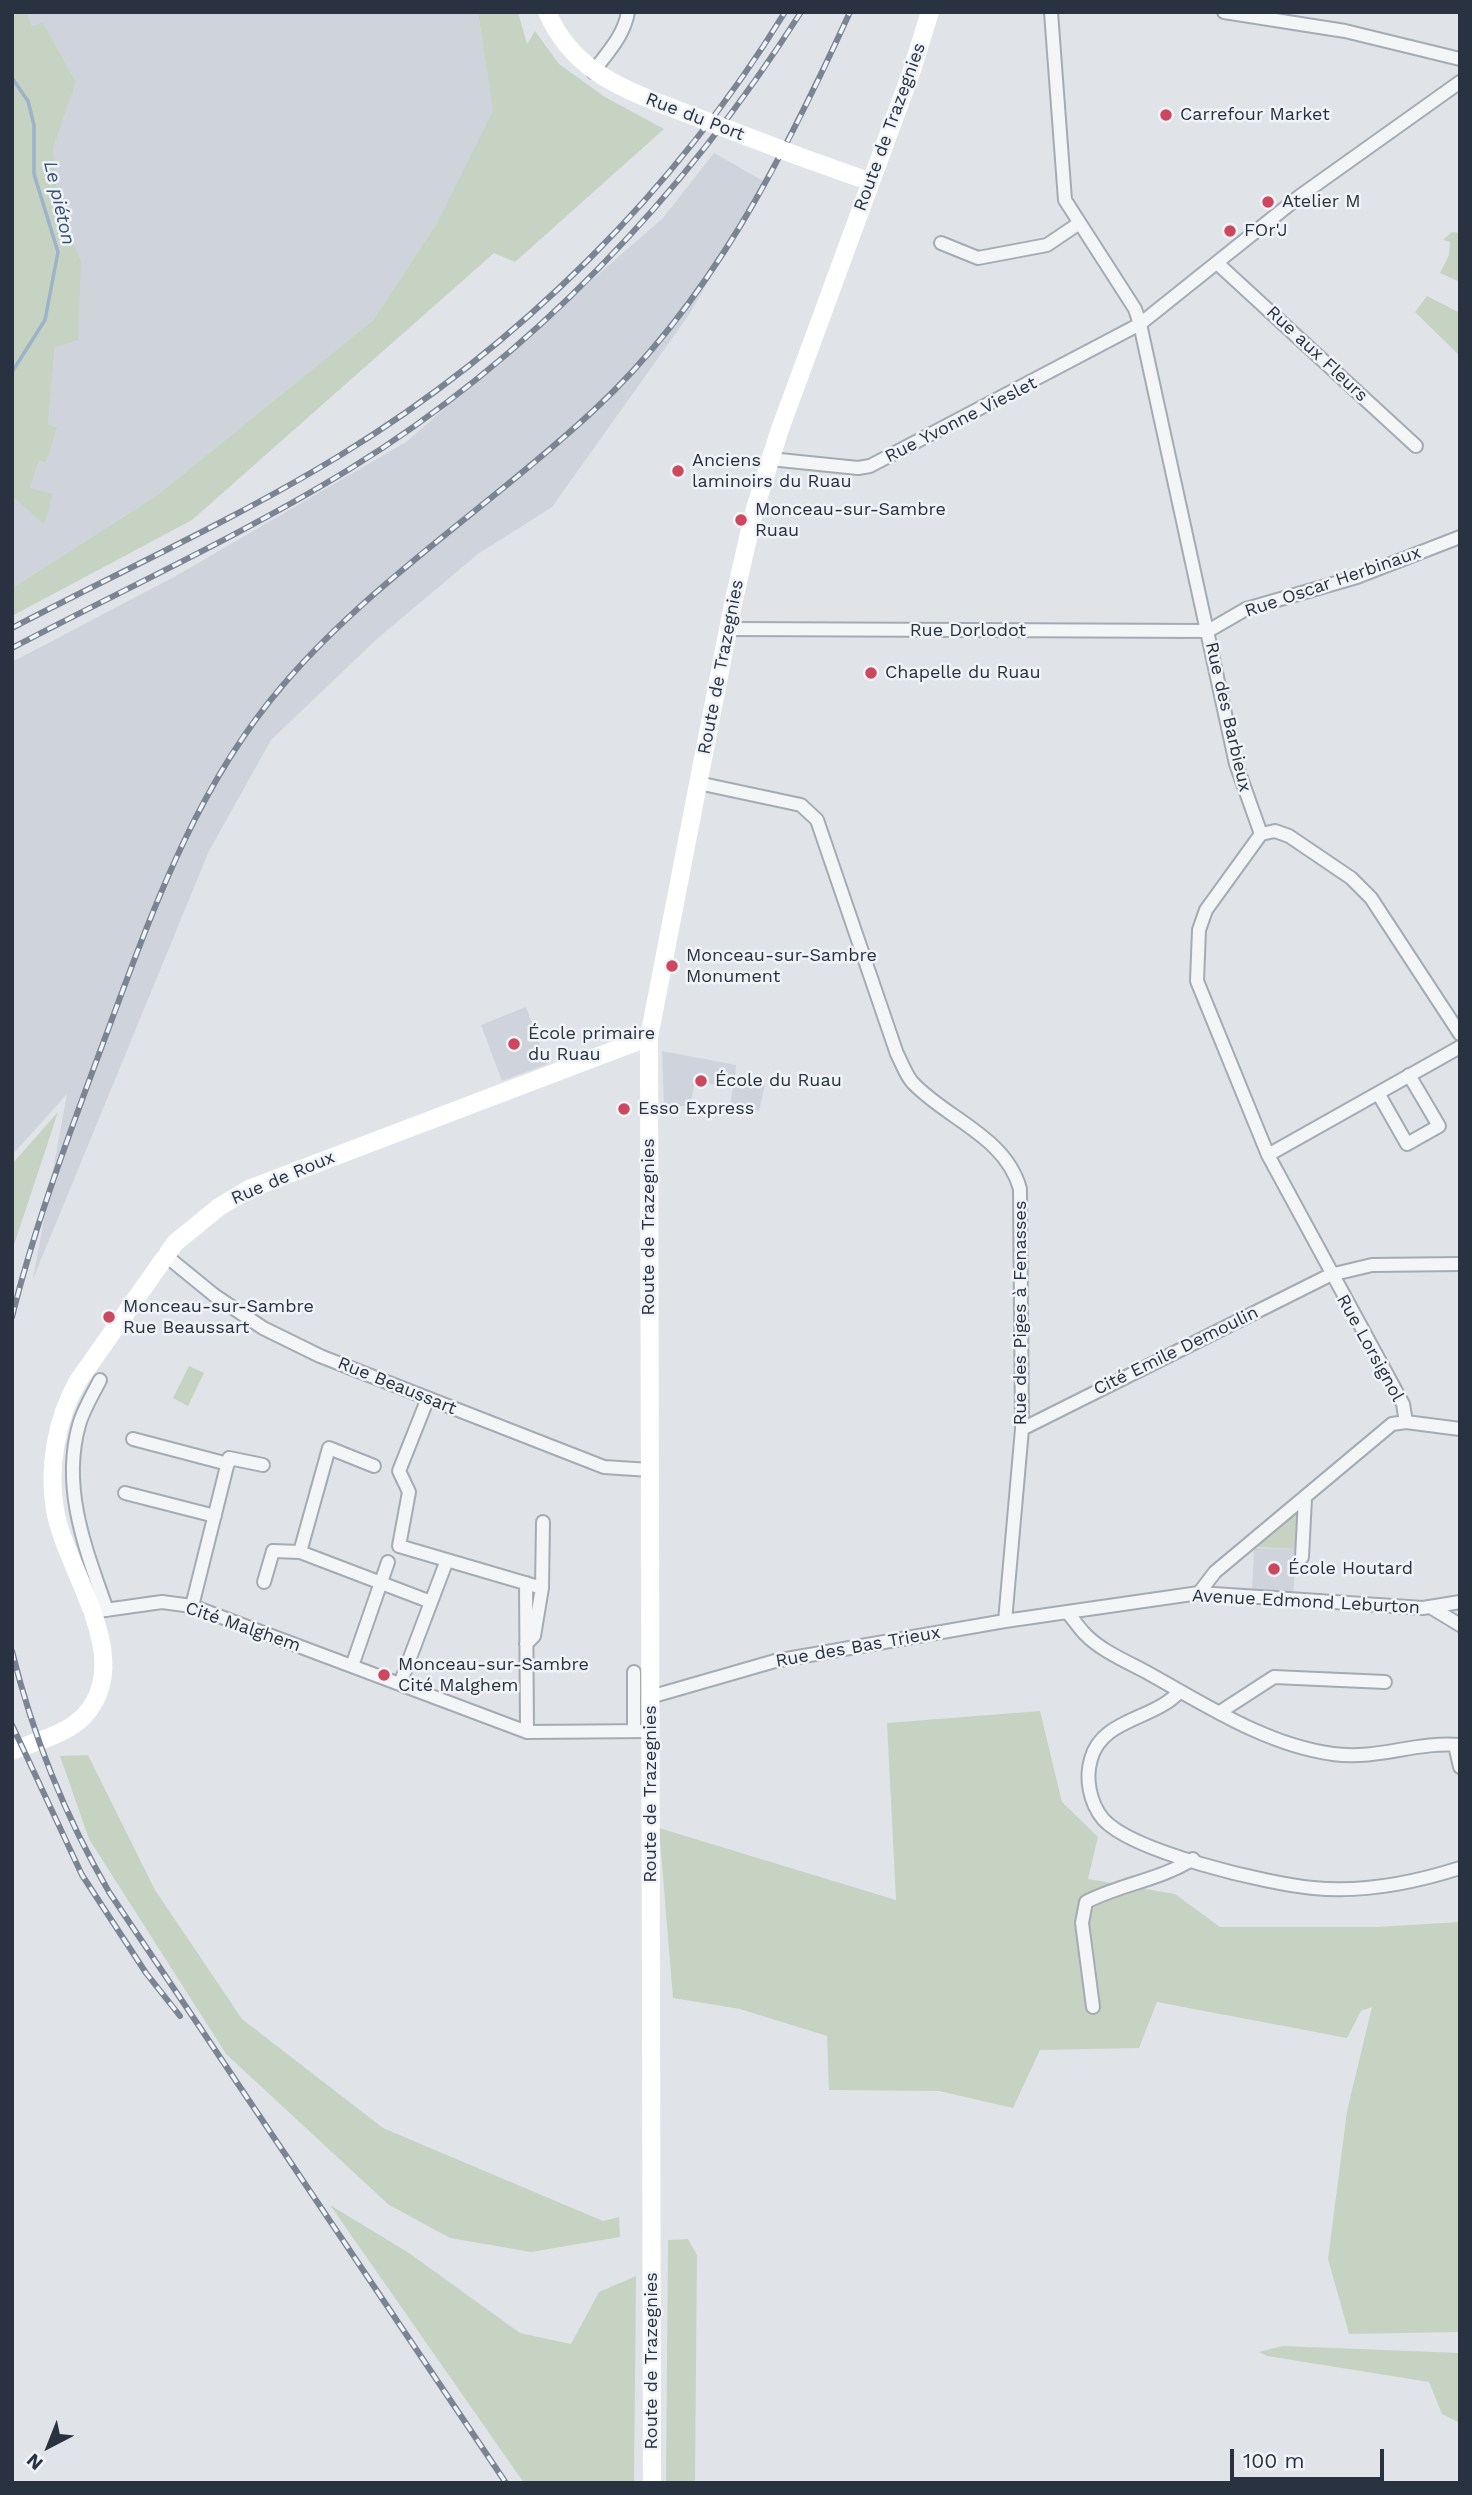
<!DOCTYPE html>
<meta charset="utf-8">
<style>
body{margin:0}
#map{position:relative;width:1472px;height:2495px;overflow:hidden;background:#e0e4e9;font-family:"Work Sans",sans-serif}
canvas{display:block}
.frame{position:absolute;inset:0;border:14px solid #293241;pointer-events:none}
.north{position:absolute;left:14px;top:2411px;width:70px;height:70px;-webkit-text-stroke:5px #f0f3f7;paint-order:stroke;rotate:222deg;font-size:19px;font-weight:700;line-height:28px;text-align:center;color:#293241}
.north::after{content:'';display:block;margin:auto;width:24px;height:32px;background:#293241;clip-path:polygon(50% 0,100% 100%,50% 72%,0 100%)}
.scale{position:absolute;left:1230px;top:2449px;width:154px;height:32px;box-sizing:border-box;border:4px solid #293241;border-top:0;padding-left:9px;font-size:21px;line-height:24px;white-space:nowrap;color:#293241;-webkit-text-stroke:5px #f0f3f7;paint-order:stroke}
</style>
<div id="map">
<canvas width="1472" height="2495"></canvas>
<div class="frame"></div>
<div class="north">N</div>
<div class="scale">100 m</div>
</div>
<script>
const c = document.querySelector('canvas').getContext('2d');
c.lineJoin = 'round';
function paint(path, color) { c.fillStyle = color; c.fill(path, 'evenodd'); }
function strokePath(path, color, width, dash) { c.strokeStyle = color; c.lineWidth = width; c.lineCap = dash ? 'butt' : 'round'; c.setLineDash(dash || []); c.stroke(path); }
function write(font, color, halo, rows, align = 'center') {
  c.font = font + ' "Work Sans",sans-serif'; c.lineWidth = 5; c.setLineDash([]); c.textBaseline = 'middle'; c.strokeStyle = halo; c.fillStyle = color; for (const [text, x, y, turn = 0] of rows) {
    c.save(); c.translate(x, y); c.rotate((+turn || 0) * Math.PI / 180); c.textAlign = isNaN(turn) ? turn : align; if (halo) c.strokeText(text, 0, 0); c.fillText(text, 0, 0); c.restore();
  }
}
paint(new Path2D(`
 M 27,12 L 478,12 L 494,114 L 438,221 L 373,320 L 156,496 L 12,588 L 12,494 L 30,488 L 39,461 L 46,463 L 56,427 L 48,424 L 55,347 L 81,261 L 59,206 L 53,149 L 76,82 L 43,22 L 32,26 Z
 M 714,153 L 765,182 L 688,316 L 552,507 L 478,554 L 378,638 L 271,740 L 209,851 L 33,1279 L 67,1094 L 12,1155 L 12,662 L 174,577 L 406,442 L 663,218 Z
 M 526,1007 L 547,1064 L 502,1081 L 481,1025 Z
 M 662,1051 L 736,1065 L 735,1080 L 765,1084 L 759,1111 L 730,1105 L 733,1088 L 695,1081 L 690,1106 L 664,1106 Z
 M 1254,1548 L 1297,1549 L 1293,1594 L 1252,1593 Z`), '#cfd3db');
paint(new Path2D(`
 M 12,12 L 27,12 L 32,26 L 43,22 L 76,82 L 53,149 L 59,206 L 81,261 L 78,340 L 55,347 L 48,424 L 57,427 L 46,463 L 39,461 L 30,488 L 53,494 L 44,524 L 12,496 Z
 M 478,12 L 518,12 L 527,44 L 535,31 L 559,64 L 605,97 L 664,129 L 515,262 L 494,253 L 192,520 L 12,616 L 12,588 L 156,496 L 373,320 L 438,221 L 493,111 Z
 M 1452,232 L 1460,233 L 1460,282 L 1440,273 L 1449,255 L 1450,242 L 1443,240 Z
 M 1427,296 L 1460,313 L 1460,356 L 1415,312 Z
 M 58,1112 L 12,1251 L 12,1164 Z
 M 189,1366 L 204,1373 L 188,1406 L 173,1398 Z
 M 1301,1509 L 1297,1549 L 1257,1547 Z
 M 1040,1711 L 1062,1802 L 1098,1837 L 1088,1879 L 1175,1894 L 1220,1927 L 1377,1927 L 1460,1922 L 1460,2332 L 1349,2334 L 1328,2259 L 1347,2111 L 1372,2007 L 1361,2011 L 1347,2038 L 1157,2002 L 1139,2048 L 1040,2050 L 1013,2108 L 939,2091 L 829,2090 L 827,2036 L 740,2009 L 673,1998 L 659,1828 L 896,1900 L 887,1723 Z
 M 88,1755 L 155,1890 L 242,2019 L 383,2128 L 603,2221 L 619,2217 L 620,2237 L 531,2252 L 450,2238 L 389,2205 L 226,2054 L 89,1839 L 60,1756 Z
 M 330,2205 L 409,2253 L 520,2333 L 571,2344 L 599,2292 L 636,2276 L 634,2483 L 524,2483 Z
 M 688,2239 L 697,2255 L 695,2483 L 666,2483 L 668,2240 Z
 M 1283,2346 L 1460,2353 L 1460,2423 L 1442,2414 L 1429,2382 L 1267,2356 L 1259,2352 Z`), '#c6d3c2');
strokePath(new Path2D(`
 M 12,78 L 28,101 L 34,125 L 34,174 L 58,252 L 45,320 L 12,372`), '#9cb3c9', 3.5);
const minor = new Path2D(`
 M 1051,12 L 1065,200 L 1135,309 L 1140,324 L 1236,764 L 1261,834 L 1206,910 L 1199,930 L 1197,981 L 1268,1155 L 1403,1404 L 1406,1422
 M 1224,12 L 1345,31 L 1460,59
 M 593,72 C 607,53 624,36 628,12
 M 941,243 L 978,258 L 1047,245 L 1078,224
 M 1217,263 L 1416,446
 M 770,459 L 858,468 L 870,466 L 1140,324 L 1300,196 L 1460,82
 M 728,629 L 1208,631 L 1246,609 L 1357,577 L 1460,537
 M 698,783 L 801,805 L 817,820 L 897,1054 C 902,1063 906,1076 913,1083 C 947,1119 1006,1137 1020,1189 L 1022,1429 L 1005,1621
 M 1261,834 L 1275,831 L 1289,836 L 1351,878 L 1371,898 L 1460,1034
 M 1378,1093 L 1407,1144 L 1439,1126 L 1409,1075
 M 1268,1155 L 1460,1047
 M 165,1255 L 214,1295 L 263,1328 L 320,1356 L 604,1467 L 650,1470
 M 100,1380 C 93,1394 83,1410 79,1425 C 61,1489 86,1550 107,1610
 M 428,1398 L 399,1471 L 409,1492 L 399,1546 L 542,1588
 M 1022,1429 L 1330,1275 L 1372,1265 L 1460,1264
 M 133,1439 L 228,1464
 M 374,1466 L 329,1448 L 300,1552 L 431,1602
 M 125,1493 L 215,1516
 M 1302,1557 L 1305,1498
 M 264,1582 L 273,1551 L 300,1552
 M 526,1583 L 527,1732
 M 1199,1593 L 1215,1572 L 1392,1424 L 1406,1422 L 1460,1429
 M 192,1606 L 229,1458 L 263,1465
 M 1432,1608 L 1460,1625
 M 91,1612 L 162,1602 L 192,1606 L 527,1732 L 650,1731
 M 1068,1613 C 1074,1620 1079,1628 1085,1634 C 1101,1651 1128,1662 1148,1673 C 1206,1705 1266,1745 1333,1754 C 1379,1760 1416,1741 1460,1745
 M 526,1644 L 534,1636 L 542,1588 L 543,1522
 M 352,1666 L 388,1562
 M 634,1672 L 634,1731
 M 400,1684 L 447,1560
 M 1180,1691 C 1155,1720 1102,1718 1091,1759 C 1085,1779 1090,1803 1103,1819 C 1132,1852 1268,1884 1313,1888 C 1362,1893 1413,1883 1460,1868
 M 650,1697 L 775,1661 L 1005,1621 L 1199,1593 L 1423,1608 L 1460,1602
 M 1220,1712 L 1274,1677 L 1385,1682
 M 1455,1745 L 1460,1767
 M 1093,2007 L 1082,1923 L 1086,1902 C 1121,1884 1160,1880 1193,1859`);
strokePath(minor, '#a5abb3', 16);
strokePath(minor, '#f3f5f7', 12);
strokePath(new Path2D(`
 M 547,12 C 571,67 615,86 667,106
 M 798,156 L 871,182
 M 12,1751 C 35,1741 66,1735 84,1716 C 137,1659 66,1572 55,1510 C 48,1468 56,1419 78,1381 L 175,1243 L 219,1207 L 249,1189 L 649,1037
 M 652,2483 L 649,1037 L 733,604 L 754,512 L 779,432 L 911,73 L 930,12`), '#fff', 18);
const rail = new Path2D(`
 M 12,628 C 121,571 234,520 339,456 C 518,347 675,191 785,12
 M 12,648 C 124,589 240,536 348,470 C 532,357 686,193 801,12
 M 12,1317 C 35,1224 69,1135 102,1046 C 150,918 193,790 283,685 C 373,580 492,505 593,411 C 711,302 784,156 850,12
 M 12,1651 C 33,1737 65,1816 109,1892 L 506,2483
 M 12,1725 L 82,1875 L 146,1973 L 180,2016`);
strokePath(rail, '#7a8493', 6);
strokePath(rail, '#f0f3f7', 3.5, [10]);
strokePath(new Path2D(`
 M 667,106 L 798,156`), '#fff', 18);
for (const [x, y, r, color] of [
 [1166,115,7,"#cd475e"],
 [1268,202,7,"#cd475e"],
 [1230,231,7,"#cd475e"],
 [678,471,7,"#cd475e"],
 [741,520,7,"#cd475e"],
 [871,673,7,"#cd475e"],
 [672,966,7,"#cd475e"],
 [514,1044,7,"#cd475e"],
 [701,1081,7,"#cd475e"],
 [624,1109,7,"#cd475e"],
 [109,1317,7,"#cd475e"],
 [1274,1569,7,"#cd475e"],
 [384,1675,7,"#cd475e"]
]) { const dot = new Path2D(); dot.arc(x, y, r, 0, 2 * Math.PI); c.fillStyle = color; c.fill(dot); strokePath(dot, '#f0f3f7', 2.5); }
write('18px', '#293241', '#f0f3f7', [
 ["Carrefour Market",1180,115],
 ["Atelier M",1282,202],
 ["FOr'J",1244,231],
 ["Anciens",692,461],
 ["laminoirs du Ruau",692,482],
 ["Monceau-sur-Sambre",755,510],
 ["Ruau",755,531],
 ["Chapelle du Ruau",885,673],
 ["Monceau-sur-Sambre",686,956],
 ["Monument",686,977],
 ["École primaire",528,1034],
 ["du Ruau",528,1055],
 ["École du Ruau",715,1081],
 ["Esso Express",638,1109],
 ["Monceau-sur-Sambre",123,1307],
 ["Rue Beaussart",123,1328],
 ["École Houtard",1288,1569],
 ["Monceau-sur-Sambre",398,1665],
 ["Cité Malghem",398,1686]
], 'left');
write('18px', '#293241', '#f0f3f7', [
 ["Rue du Port",695,117,21],
 ["Route de Trazegnies",890,127,-70],
 ["Rue aux Fleurs",1317,354,43],
 ["Rue Yvonne Vieslet",961,420,-27],
 ["Rue Oscar Herbinaux",1333,582,-19],
 ["Rue Dorlodot",968,631],
 ["Route de Trazegnies",721,667,-79],
 ["Rue des Barbieux",1228,717,77],
 ["Rue de Roux",283,1178,-23],
 ["Route de Trazegnies",649,1227,-90],
 ["Rue des Piges à Fenasses",1021,1313,-90],
 ["Rue Lorsignol",1370,1348,61],
 ["Cité Emile Demoulin",1176,1351,-26],
 ["Rue Beaussart",397,1386,22],
 ["Avenue Edmond Leburton",1306,1602,3],
 ["Cité Malghem",243,1627,19],
 ["Rue des Bas Trieux",858,1647,-10],
 ["Route de Trazegnies",651,1794,-90],
 ["Route de Trazegnies",652,2361,-90]
]);
write('italic 19px', '#335274', '#f0f3f7', [
 ["Le piéton",59,203,77]
]);
</script>
